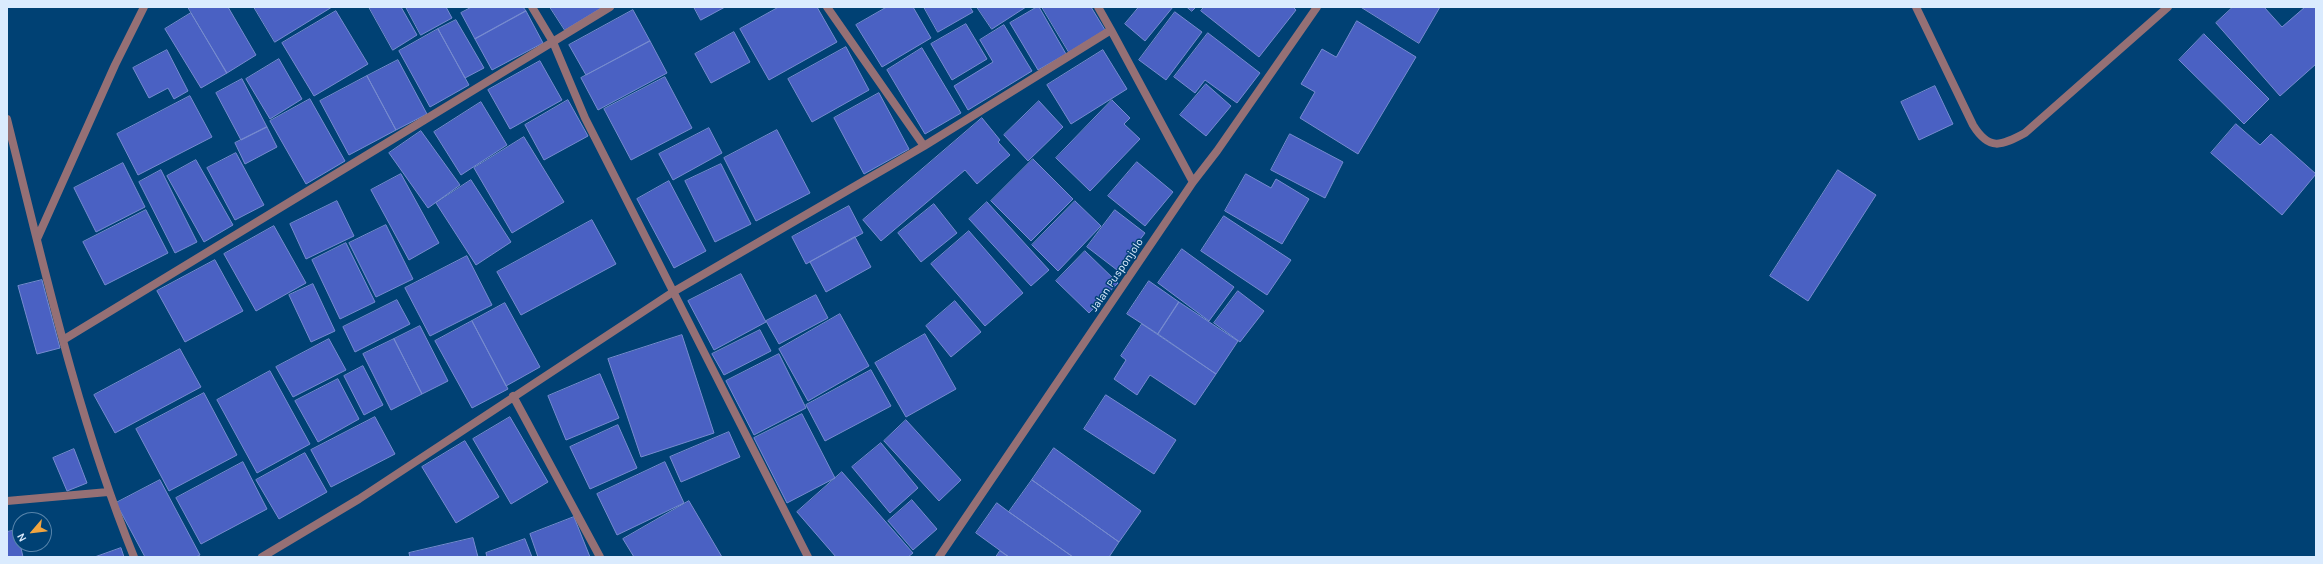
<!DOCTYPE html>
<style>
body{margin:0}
#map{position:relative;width:2323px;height:564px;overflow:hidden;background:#004174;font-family:Karla,sans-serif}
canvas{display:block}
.frame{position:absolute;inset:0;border:8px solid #daebfe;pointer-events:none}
.north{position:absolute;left:12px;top:512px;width:40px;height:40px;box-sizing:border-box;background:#004174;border:1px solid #5785ab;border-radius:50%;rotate:242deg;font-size:11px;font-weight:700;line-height:16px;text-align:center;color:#daebfe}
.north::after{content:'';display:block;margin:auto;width:14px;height:18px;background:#f1a540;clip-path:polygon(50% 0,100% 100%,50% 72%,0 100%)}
</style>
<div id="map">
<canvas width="2323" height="564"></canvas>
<div class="frame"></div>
<div class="north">N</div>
</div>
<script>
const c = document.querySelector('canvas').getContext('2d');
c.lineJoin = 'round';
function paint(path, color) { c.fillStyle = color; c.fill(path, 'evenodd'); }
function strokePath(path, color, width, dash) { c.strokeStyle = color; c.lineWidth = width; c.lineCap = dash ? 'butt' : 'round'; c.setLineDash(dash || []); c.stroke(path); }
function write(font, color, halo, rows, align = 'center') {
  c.font = font + ' Karla,sans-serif'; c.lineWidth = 3; c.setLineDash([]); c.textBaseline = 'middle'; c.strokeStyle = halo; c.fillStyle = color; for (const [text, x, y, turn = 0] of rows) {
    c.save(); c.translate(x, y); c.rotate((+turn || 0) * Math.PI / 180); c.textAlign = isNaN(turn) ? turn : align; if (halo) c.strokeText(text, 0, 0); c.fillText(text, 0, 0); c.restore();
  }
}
const building = new Path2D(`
 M 188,7 L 228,7 L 256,55 L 227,73 Z
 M 254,7 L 332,7 L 275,42 Z
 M 369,7 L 401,7 L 417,35 L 393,50 Z
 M 406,7 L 446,7 L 452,18 L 421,35 Z
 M 472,7 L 523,7 L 526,11 L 475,39 L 461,13 Z
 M 550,7 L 603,7 L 565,30 Z
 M 694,7 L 725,7 L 701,20 Z
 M 779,7 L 817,7 L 837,42 L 769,80 L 740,29 Z
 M 887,7 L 913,7 L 931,38 L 882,67 L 856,25 Z
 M 924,7 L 970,7 L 973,12 L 938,32 Z
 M 977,7 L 1026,7 L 992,29 Z
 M 1037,7 L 1039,7 L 1066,54 L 1038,70 L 1010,23 Z
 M 1042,7 L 1091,7 L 1105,30 L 1069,52 Z
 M 1139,7 L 1173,7 L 1145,41 L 1125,24 Z
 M 1187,7 L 1196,7 L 1192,11 Z
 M 1204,7 L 1293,7 L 1296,10 L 1259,57 L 1201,11 Z
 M 1361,7 L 1440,7 L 1419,43 Z
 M 2233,7 L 2264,7 L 2282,27 L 2305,7 L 2316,7 L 2316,64 L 2280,96 L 2216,23 Z
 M 633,10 L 650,41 L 586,75 L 569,45 Z
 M 336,11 L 368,64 L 314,96 L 282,43 Z
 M 526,11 L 543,43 L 492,70 L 475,39 Z
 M 1175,12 L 1202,32 L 1166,80 L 1139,60 Z
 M 191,13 L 227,73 L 201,88 L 165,29 Z
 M 456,20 L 484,68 L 465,78 L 438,29 Z
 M 1357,21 L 1416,57 L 1358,154 L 1300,118 L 1315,92 L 1301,84 L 1322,49 L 1336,57 Z
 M 966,24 L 987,59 L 952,80 L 931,44 Z
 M 1004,25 L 1032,71 L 968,110 L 954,86 L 993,62 L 980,40 Z
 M 438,29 L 469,85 L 430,107 L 399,51 Z
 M 734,32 L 750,62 L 711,83 L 695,54 Z
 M 1208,33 L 1260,73 L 1237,103 L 1205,80 L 1195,93 L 1174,77 Z
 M 2204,34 L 2269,99 L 2244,124 L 2179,60 Z
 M 650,41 L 667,73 L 598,110 L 581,78 Z
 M 846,47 L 869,90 L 812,122 L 788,79 Z
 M 922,48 L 961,113 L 925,134 L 887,70 Z
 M 167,50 L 188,91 L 174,99 L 168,88 L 149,98 L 133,68 Z
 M 1103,50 L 1127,89 L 1071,124 L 1047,85 Z
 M 279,59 L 302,99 L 270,119 L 246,79 Z
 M 398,60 L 427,114 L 396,130 L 367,76 Z
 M 540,61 L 562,100 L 510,129 L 488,90 Z
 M 367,76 L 396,130 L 349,155 L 320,101 Z
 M 665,77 L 692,128 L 631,160 L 604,109 Z
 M 242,79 L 267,127 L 241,140 L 216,93 Z
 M 1206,84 L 1231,106 L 1206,136 L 1180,115 Z
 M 1935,86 L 1953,124 L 1919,140 L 1901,102 Z
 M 879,93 L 909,149 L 864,174 L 834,118 Z
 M 190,96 L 212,137 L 138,175 L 117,134 Z
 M 310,99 L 345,161 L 306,184 L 270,121 Z
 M 568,100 L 588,136 L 544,160 L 525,125 Z
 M 1112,100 L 1130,118 L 1124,124 L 1140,139 L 1090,191 L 1056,158 Z
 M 1039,101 L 1063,127 L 1028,161 L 1004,135 Z
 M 481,102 L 507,145 L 461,175 L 434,132 Z
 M 982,118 L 1000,140 L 998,142 L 1010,155 L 977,184 L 965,170 L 881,241 L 863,220 Z
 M 2236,124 L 2260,145 L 2271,134 L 2316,174 L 2282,215 L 2211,153 Z
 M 267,127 L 277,147 L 245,164 L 235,143 Z
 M 709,128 L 722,153 L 673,180 L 659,154 Z
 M 777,130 L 810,193 L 756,221 L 724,158 Z
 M 421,131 L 460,185 L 428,208 L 389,153 Z
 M 1290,134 L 1343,162 L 1325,198 L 1271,170 Z
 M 524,137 L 564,202 L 512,233 L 474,168 Z
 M 236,153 L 264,205 L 235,220 L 207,168 Z
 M 1033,159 L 1073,199 L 1031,241 L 991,201 Z
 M 196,160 L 233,225 L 204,242 L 167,176 Z
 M 1137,162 L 1173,192 L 1145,226 L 1108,196 Z
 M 123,163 L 145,207 L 96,232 L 74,188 Z
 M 721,164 L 751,224 L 715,242 L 685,181 Z
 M 161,170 L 197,242 L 175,253 L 139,182 Z
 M 1838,170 L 1876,195 L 1808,301 L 1770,276 Z
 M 401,174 L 439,243 L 409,260 L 371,190 Z
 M 1246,174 L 1271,188 L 1276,179 L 1309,199 L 1282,244 L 1225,211 Z
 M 471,180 L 511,242 L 476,265 L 436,203 Z
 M 669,181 L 706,251 L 674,268 L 637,199 Z
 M 337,201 L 354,236 L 306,259 L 290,224 Z
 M 1075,201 L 1101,226 L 1058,271 L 1032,245 Z
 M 987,202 L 1049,270 L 1031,286 L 969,219 Z
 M 934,204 L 957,233 L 921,262 L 898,233 Z
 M 849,206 L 863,233 L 806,264 L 792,237 Z
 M 146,210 L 168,253 L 105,285 L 83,242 Z
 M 1115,210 L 1145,233 L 1117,270 L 1087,247 Z
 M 1224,216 L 1291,260 L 1267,295 L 1201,251 Z
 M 592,220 L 616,264 L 521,315 L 497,272 Z
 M 386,225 L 413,279 L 376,297 L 349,243 Z
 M 274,226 L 306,283 L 256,311 L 224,254 Z
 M 969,231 L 1023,293 L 985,326 L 931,264 Z
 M 855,237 L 871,267 L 826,292 L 810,262 Z
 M 346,243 L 375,302 L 340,319 L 312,260 Z
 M 1182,249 L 1234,287 L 1209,321 L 1158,283 Z
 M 1085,251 L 1118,283 L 1089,313 L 1056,281 Z
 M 467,256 L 492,305 L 430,336 L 405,288 Z
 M 215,260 L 243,311 L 185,342 L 157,291 Z
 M 741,274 L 766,322 L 714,350 L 688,301 Z
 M 42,280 L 60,348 L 37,354 L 18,286 Z
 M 1149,281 L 1179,302 L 1158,334 L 1127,314 Z
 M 313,284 L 335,331 L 311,342 L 289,295 Z
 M 1238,291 L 1264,311 L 1240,342 L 1214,323 Z
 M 816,295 L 828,318 L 779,344 L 766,321 Z
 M 397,300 L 410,324 L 355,352 L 343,327 Z
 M 955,301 L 981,332 L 951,357 L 926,326 Z
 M 1179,302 L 1238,341 L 1216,374 L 1158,334 Z
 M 505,303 L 540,367 L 506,386 L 472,321 Z
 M 840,314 L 869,366 L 808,401 L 779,349 Z
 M 472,321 L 508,389 L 472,408 L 435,341 Z
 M 1142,324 L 1216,374 L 1195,405 L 1150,375 L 1137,395 L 1114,379 L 1126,360 L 1121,356 Z
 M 420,326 L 448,381 L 422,394 L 394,339 Z
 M 760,330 L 771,351 L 724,375 L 712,354 Z
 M 925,334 L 956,389 L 906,417 L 875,363 Z
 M 682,335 L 714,433 L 641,457 L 608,359 Z
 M 329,339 L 346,370 L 293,397 L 276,367 Z
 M 394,339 L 422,394 L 391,410 L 363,354 Z
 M 180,349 L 201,387 L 115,433 L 94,395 Z
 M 779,354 L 806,408 L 754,435 L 726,381 Z
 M 363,366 L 383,405 L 364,415 L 344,376 Z
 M 871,370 L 891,406 L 825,441 L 806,405 Z
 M 270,371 L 310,444 L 257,473 L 217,400 Z
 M 600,374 L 619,418 L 566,440 L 548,396 Z
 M 338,379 L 359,419 L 318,442 L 295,401 Z
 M 204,393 L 237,455 L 169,491 L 136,429 Z
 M 1106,395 L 1176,440 L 1154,474 L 1084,429 Z
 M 802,414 L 835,478 L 787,503 L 754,438 Z
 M 375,417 L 395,454 L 331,487 L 311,450 Z
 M 510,417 L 548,482 L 511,504 L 473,439 Z
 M 906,420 L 961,480 L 939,501 L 884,441 Z
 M 618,425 L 637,468 L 590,489 L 570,447 Z
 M 729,432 L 740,457 L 681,482 L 670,457 Z
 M 465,441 L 499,497 L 456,523 L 422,467 Z
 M 881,443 L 918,488 L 890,513 L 852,467 Z
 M 1054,448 L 1141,511 L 1119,542 L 1032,480 Z
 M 74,449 L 87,483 L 67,491 L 53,458 Z
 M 305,453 L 327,492 L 279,519 L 256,480 Z
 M 243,462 L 267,509 L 201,544 L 176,498 Z
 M 665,462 L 684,503 L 617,535 L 597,494 Z
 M 842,472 L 913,553 L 908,557 L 836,557 L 797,512 Z
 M 160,480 L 200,555 L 196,557 L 145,557 L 116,503 Z
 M 1032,480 L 1119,542 L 1109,557 L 1073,557 L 1009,512 Z
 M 912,500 L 937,529 L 913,550 L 888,521 Z
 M 689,501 L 722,557 L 634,557 L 623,539 Z
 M 997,503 L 1009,512 L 1073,557 L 1009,557 L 976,533 Z
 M 574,517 L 590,557 L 538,557 L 530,534 Z
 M 17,530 L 23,557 L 7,557 L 7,532 Z
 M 473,538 L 478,557 L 410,557 L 409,553 Z
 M 525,539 L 532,557 L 487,557 L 486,553 Z
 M 121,548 L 124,557 L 95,557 Z
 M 1000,551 L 1009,557 L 996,557 Z`);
paint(building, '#4a61c3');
strokePath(building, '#768bd0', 1);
strokePath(new Path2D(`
 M 532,7 L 553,42 L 585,118 L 808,557
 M 827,7 L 924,146
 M 1916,7 L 1973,125 C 1989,151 2001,146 2025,133 L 2168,7
 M 1111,30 L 1193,182
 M 7,119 C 44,267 77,416 134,557
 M 37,239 L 115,65 L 144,7
 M 63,340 L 610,7
 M 513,396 L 600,557
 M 7,501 L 108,492
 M 262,557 L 359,499 L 673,292 L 924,146 L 1111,30 L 1098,7
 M 939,557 L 1193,182 L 1217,151 L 1317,7`), '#957075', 8);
write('11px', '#daebfe', '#004174', [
 ["Jalan Pusponjolo",1117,275,-56]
]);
</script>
